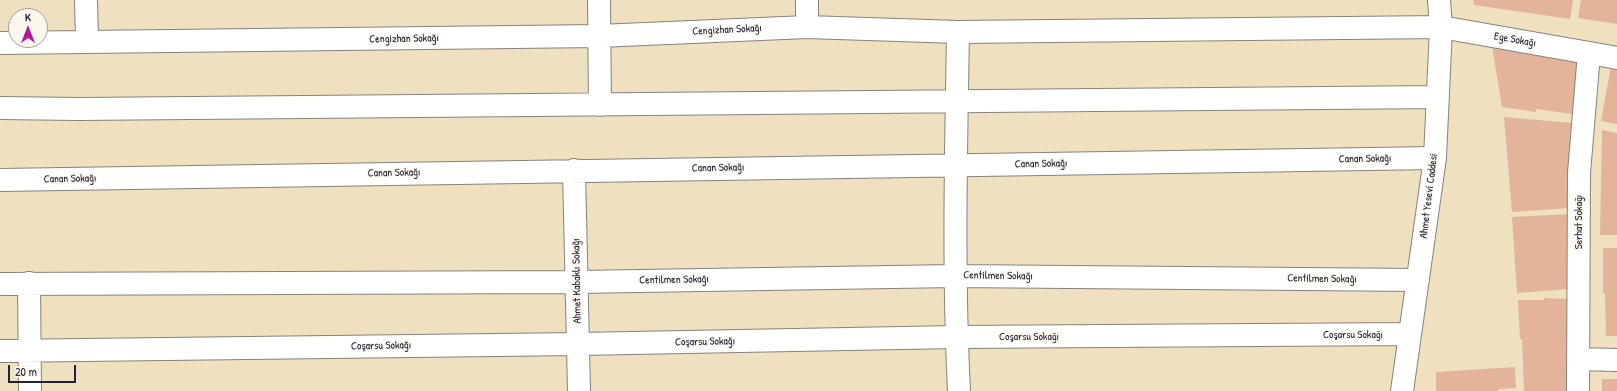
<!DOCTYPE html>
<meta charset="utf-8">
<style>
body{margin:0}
#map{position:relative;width:1617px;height:391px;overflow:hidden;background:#efe0bf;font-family:"Patrick Hand",sans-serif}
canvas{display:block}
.north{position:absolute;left:8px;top:8px;width:40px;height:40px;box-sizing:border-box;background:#fbf7ec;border:1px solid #a4a2a5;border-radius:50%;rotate:0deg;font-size:11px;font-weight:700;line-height:16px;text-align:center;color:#22223b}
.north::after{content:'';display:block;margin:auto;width:14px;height:18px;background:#b5179e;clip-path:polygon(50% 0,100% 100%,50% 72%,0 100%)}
.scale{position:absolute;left:8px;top:365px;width:68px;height:18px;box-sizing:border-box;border:2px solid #22223b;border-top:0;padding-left:5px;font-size:12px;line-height:14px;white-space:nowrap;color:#22223b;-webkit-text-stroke:3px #fbf7ec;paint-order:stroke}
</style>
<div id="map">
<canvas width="1617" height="391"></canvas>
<div class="north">K</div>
<div class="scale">20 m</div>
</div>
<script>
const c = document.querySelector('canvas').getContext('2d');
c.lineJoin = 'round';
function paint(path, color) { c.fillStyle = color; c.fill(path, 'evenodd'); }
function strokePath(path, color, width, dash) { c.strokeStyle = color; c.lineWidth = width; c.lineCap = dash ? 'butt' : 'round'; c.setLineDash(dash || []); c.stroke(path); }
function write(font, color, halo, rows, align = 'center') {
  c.font = font + ' "Patrick Hand",sans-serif'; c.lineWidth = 3; c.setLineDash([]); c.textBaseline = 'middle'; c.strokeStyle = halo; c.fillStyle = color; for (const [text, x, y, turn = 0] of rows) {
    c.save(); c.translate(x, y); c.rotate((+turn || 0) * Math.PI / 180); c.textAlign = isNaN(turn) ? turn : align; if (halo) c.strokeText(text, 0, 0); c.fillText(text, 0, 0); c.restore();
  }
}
paint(new Path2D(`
 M 1473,0 L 1573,0 L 1570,19 L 1474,5 Z
 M 1581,0 L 1617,0 L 1617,24 L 1578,18 Z
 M 1492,46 L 1545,49 L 1544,57 L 1579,63 L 1572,114 L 1536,109 L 1536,112 L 1502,107 Z
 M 1612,61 L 1617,62 L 1617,124 L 1601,121 Z
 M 1504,117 L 1572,123 L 1570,208 L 1512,212 Z
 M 1602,130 L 1617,133 L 1617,235 L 1600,235 Z
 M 1570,214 L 1570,289 L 1517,293 L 1512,217 Z
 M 1603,248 L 1617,248 L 1617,336 L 1606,336 L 1605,293 L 1603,293 Z
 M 1544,298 L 1569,299 L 1571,391 L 1524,391 L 1522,339 L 1520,339 L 1518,300 L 1544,300 Z
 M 1515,367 L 1516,388 L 1498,389 L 1498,391 L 1436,391 L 1436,372 Z
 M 1602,379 L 1617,379 L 1617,391 L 1602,391 Z`), '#e3b499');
const minor = new Path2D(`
 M 86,0 L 87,42
 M 599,0 L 600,105
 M 807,0 L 807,27
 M 958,32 C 956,152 953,271 959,391
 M 0,43 L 599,36 L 807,27 L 958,32 L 1441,27 L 1617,58
 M 0,108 L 78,109 L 1438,97
 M 574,170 L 579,391
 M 0,180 L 1435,158
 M 29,283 L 30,391
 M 0,284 L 577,282 L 955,276 L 1418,280
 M 0,351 L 578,344 L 956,337 L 1410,334
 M 1578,359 L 1617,360
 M 1402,391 L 1435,158 L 1441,27 L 1439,0
 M 1578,391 L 1579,173 L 1589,53`);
strokePath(minor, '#88817d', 24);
strokePath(minor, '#fff', 22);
write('11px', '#22223b', '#fbf7ec', [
 ["Cengizhan Sokağı",727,30,-3],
 ["Cengizhan Sokağı",404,39,-1],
 ["Ege Sokağı",1515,40,10],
 ["Canan Sokağı",1365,159,-1],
 ["Canan Sokağı",1041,164,-1],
 ["Canan Sokağı",718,168,-1],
 ["Canan Sokağı",394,173,-1],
 ["Canan Sokağı",70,179,-1],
 ["Ahmet Yesevi Caddesi",1429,196,-83],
 ["Serhat Sokağı",1579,222,-90],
 ["Centilmen Sokağı",998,276,1],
 ["Centilmen Sokağı",1322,279,1],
 ["Centilmen Sokağı",674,280,-1],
 ["Ahmet Kabaklı Sokağı",577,281,-91],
 ["Coşarsu Sokağı",1353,335],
 ["Coşarsu Sokağı",1029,337],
 ["Coşarsu Sokağı",705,342,-1],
 ["Coşarsu Sokağı",381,346,-1]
]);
</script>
